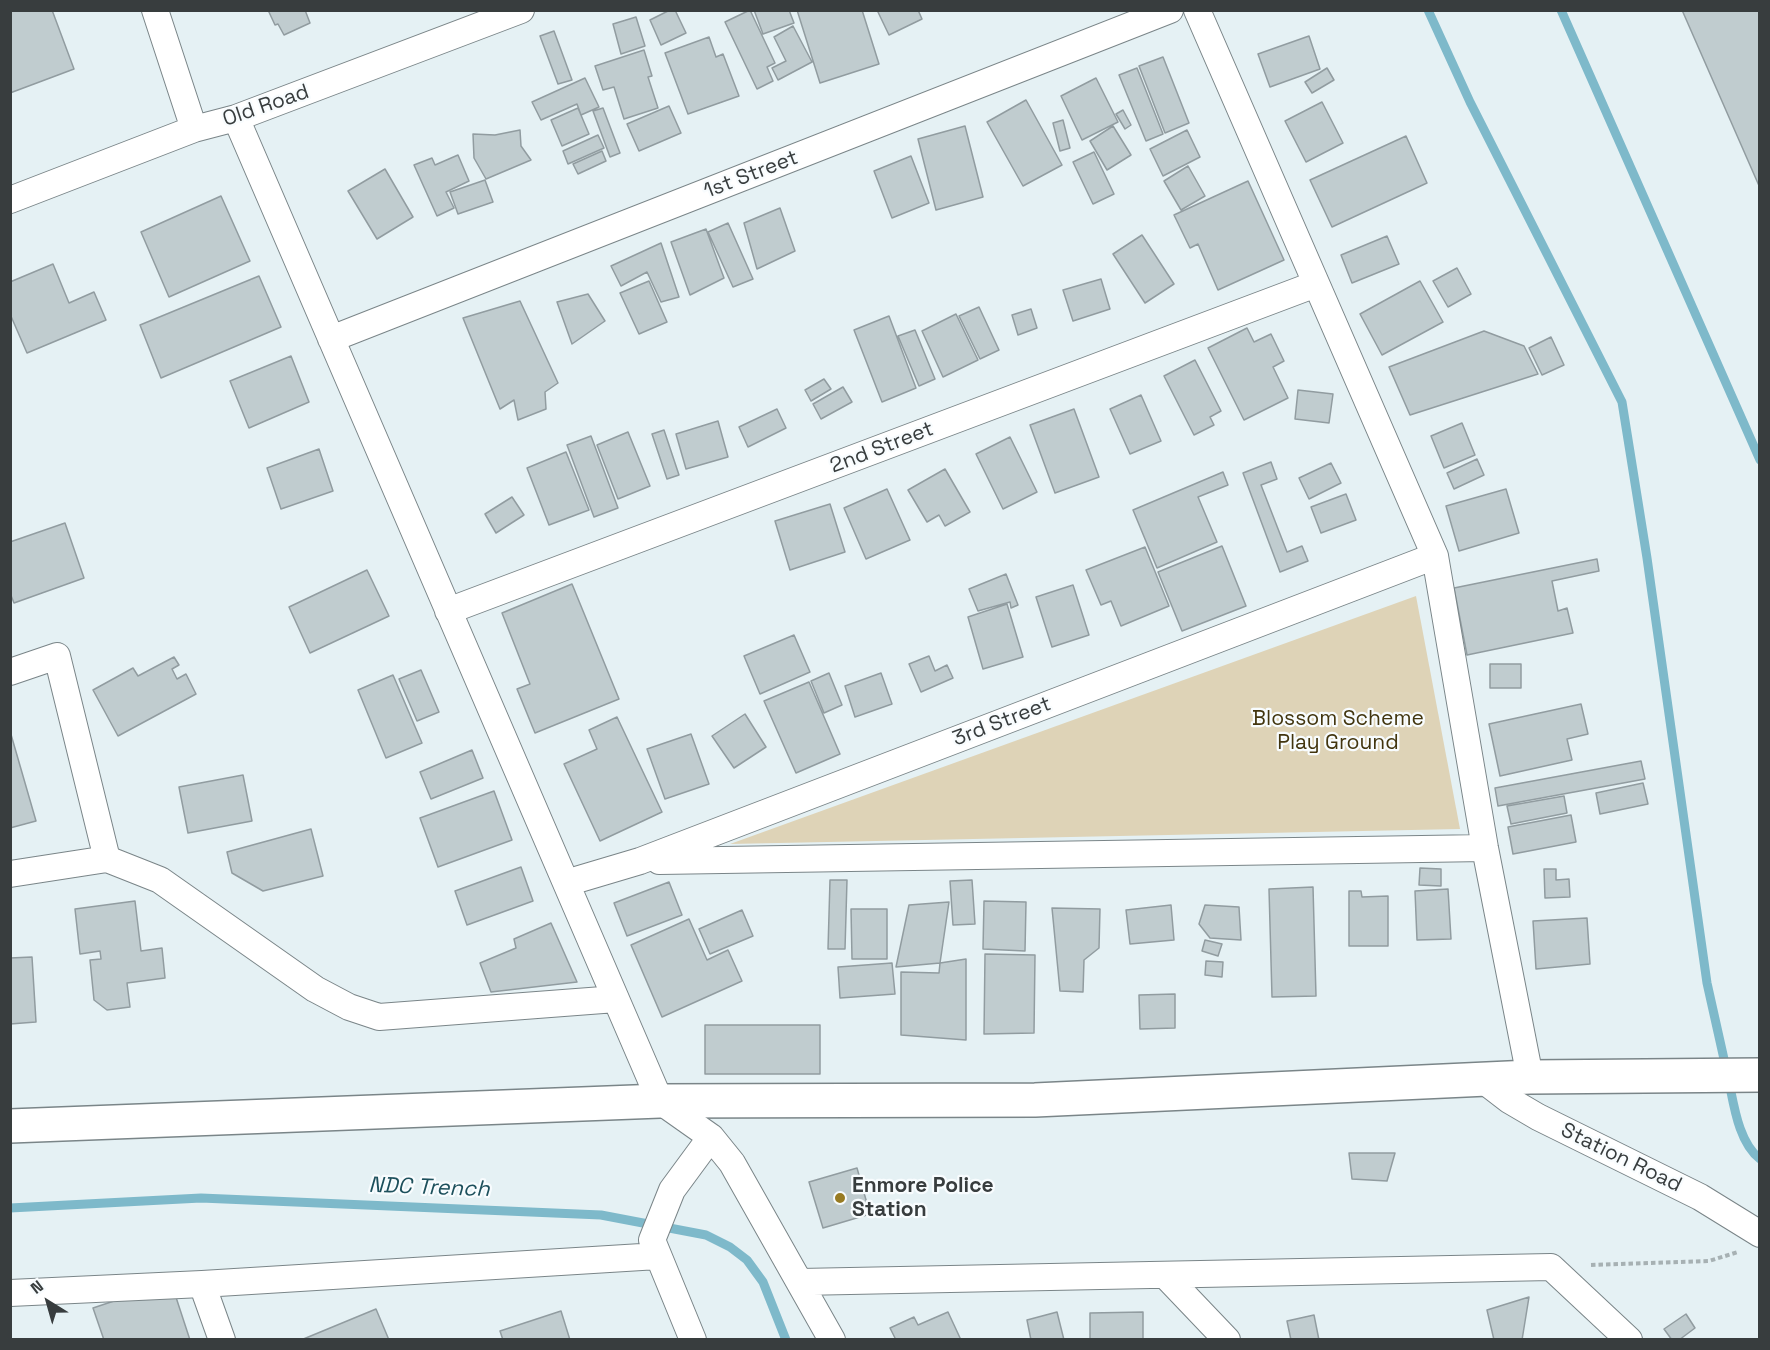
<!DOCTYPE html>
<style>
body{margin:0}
#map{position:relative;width:1770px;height:1350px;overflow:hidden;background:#e5f1f4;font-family:"Space Grotesk",sans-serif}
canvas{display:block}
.frame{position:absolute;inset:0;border:12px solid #383d3e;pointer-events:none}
.north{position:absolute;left:18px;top:1272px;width:60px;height:60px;-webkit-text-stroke:4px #f8fcfe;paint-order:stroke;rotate:323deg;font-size:16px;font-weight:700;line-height:24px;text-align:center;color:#383d3e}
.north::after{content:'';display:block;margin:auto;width:21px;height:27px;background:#383d3e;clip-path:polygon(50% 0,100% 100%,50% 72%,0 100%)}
</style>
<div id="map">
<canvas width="1770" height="1350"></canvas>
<div class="frame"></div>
<div class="north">N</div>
</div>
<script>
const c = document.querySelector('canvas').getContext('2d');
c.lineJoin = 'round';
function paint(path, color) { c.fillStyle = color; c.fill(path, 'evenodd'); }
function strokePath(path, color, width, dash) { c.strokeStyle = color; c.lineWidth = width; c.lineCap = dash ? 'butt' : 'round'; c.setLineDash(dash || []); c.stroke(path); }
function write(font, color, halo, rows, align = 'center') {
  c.font = font + ' "Space Grotesk",sans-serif'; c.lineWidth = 4.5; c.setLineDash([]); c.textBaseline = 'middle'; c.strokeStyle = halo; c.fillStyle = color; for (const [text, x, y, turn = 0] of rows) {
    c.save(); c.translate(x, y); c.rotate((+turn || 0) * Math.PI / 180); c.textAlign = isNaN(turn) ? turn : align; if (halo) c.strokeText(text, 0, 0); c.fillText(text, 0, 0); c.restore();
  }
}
paint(new Path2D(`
 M 1416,596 L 1460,829 L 730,844 Z`), '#ded3b7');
strokePath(new Path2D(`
 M 1428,10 L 1470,102 L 1622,402 L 1647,558 L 1707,983 L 1726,1068
 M 1561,10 L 1760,460
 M 1729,1082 C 1734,1106 1739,1143 1760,1159
 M 10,1208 L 201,1198 L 601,1215 L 706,1235 L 730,1247 L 747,1260 L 763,1282 L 786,1340`), '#7eb9ca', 9);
const building = new Path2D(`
 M 10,10 L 52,10 L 74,69 L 10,93 Z
 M 268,10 L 305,10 L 310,23 L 284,35 L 278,24 L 275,25 Z
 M 670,10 L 675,10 L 686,33 L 661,45 L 650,20 Z
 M 750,10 L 775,63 L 767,67 L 773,81 L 757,89 L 725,22 Z
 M 754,10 L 789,10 L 794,23 L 763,34 Z
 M 797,10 L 862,10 L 879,64 L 820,83 Z
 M 877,10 L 918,10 L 922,19 L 889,35 Z
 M 1682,10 L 1760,10 L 1760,188 Z
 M 636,17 L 645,46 L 621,54 L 613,24 Z
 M 793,26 L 812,62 L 778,80 L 772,68 L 786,61 L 774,37 Z
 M 554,31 L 572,80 L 558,84 L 540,36 Z
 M 1309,36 L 1320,69 L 1270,87 L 1258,54 Z
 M 709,37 L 716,57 L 723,54 L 739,96 L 688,114 L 665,53 Z
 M 644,50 L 652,76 L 648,77 L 658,108 L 624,119 L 614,87 L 603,90 L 595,66 Z
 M 1163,57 L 1189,123 L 1165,133 L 1139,66 Z
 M 1137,68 L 1163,134 L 1146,141 L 1119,75 Z
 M 1327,68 L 1334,80 L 1312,93 L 1305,82 Z
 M 585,78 L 599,107 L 581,115 L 577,104 L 541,120 L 532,102 Z
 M 1096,78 L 1118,122 L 1082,140 L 1061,96 Z
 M 1026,100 L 1062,165 L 1023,186 L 987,122 Z
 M 1322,102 L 1343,143 L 1306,162 L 1285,121 Z
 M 669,106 L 681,133 L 639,151 L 627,124 Z
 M 578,108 L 589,134 L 562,146 L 551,120 Z
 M 603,108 L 620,153 L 610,157 L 593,111 Z
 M 1123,110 L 1131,125 L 1125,129 L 1116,114 Z
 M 1063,120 L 1070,148 L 1060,151 L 1053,123 Z
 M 965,126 L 983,197 L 936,210 L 918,139 Z
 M 1113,126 L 1131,155 L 1107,170 L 1090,141 Z
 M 520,130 L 521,146 L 531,160 L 486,179 L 474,158 L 473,134 L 495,135 Z
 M 1187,130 L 1200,157 L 1163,176 L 1150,149 Z
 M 598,135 L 604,148 L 568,164 L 563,151 Z
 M 1406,136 L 1427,183 L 1332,227 L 1310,180 Z
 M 602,151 L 606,161 L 578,174 L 573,164 Z
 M 1094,152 L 1114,194 L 1093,204 L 1073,162 Z
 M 458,155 L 469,181 L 446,192 L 454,208 L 437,216 L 414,165 L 432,158 L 435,165 Z
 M 911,156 L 929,203 L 892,218 L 874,171 Z
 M 1188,166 L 1205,196 L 1181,210 L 1164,181 Z
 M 385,169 L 413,217 L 377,239 L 348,191 Z
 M 485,180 L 493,202 L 458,214 L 450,192 Z
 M 1248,181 L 1284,260 L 1218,290 L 1198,244 L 1190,248 L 1174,215 Z
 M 221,196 L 250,261 L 169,297 L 141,232 Z
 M 780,208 L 795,251 L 757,269 L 744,223 Z
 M 728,223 L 753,279 L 733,287 L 708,232 Z
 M 706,229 L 724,278 L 690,295 L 671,242 Z
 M 1142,235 L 1174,284 L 1145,303 L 1113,254 Z
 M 1387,236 L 1399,264 L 1352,283 L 1341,255 Z
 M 661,243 L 679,297 L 661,302 L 647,272 L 621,286 L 611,266 Z
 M 53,264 L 69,303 L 94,292 L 106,320 L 27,353 L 10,314 L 10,282 Z
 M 1457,268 L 1471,294 L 1448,307 L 1433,281 Z
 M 259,276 L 281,327 L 161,378 L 140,325 Z
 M 1101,279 L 1110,309 L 1073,321 L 1063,290 Z
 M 649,281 L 667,322 L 639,334 L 620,293 Z
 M 1420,281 L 1443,322 L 1382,355 L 1360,314 Z
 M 588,294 L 605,321 L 572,344 L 557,302 Z
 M 520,301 L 558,383 L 545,392 L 546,409 L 518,420 L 514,400 L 500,409 L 463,318 Z
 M 979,307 L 999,350 L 980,359 L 959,316 Z
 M 1031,309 L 1037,328 L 1018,335 L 1012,315 Z
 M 956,314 L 978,360 L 943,377 L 922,331 Z
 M 889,316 L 916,388 L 882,402 L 854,330 Z
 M 1247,328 L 1254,342 L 1271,334 L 1284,361 L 1273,367 L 1288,398 L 1244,420 L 1208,348 Z
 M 915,330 L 935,379 L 919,386 L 898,336 Z
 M 1484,331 L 1524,346 L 1538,374 L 1410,415 L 1389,367 Z
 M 1551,337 L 1564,365 L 1542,375 L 1529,348 Z
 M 291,356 L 309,402 L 249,428 L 230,381 Z
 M 1195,360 L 1221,411 L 1210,417 L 1214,425 L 1194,435 L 1164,376 Z
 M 824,379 L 831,389 L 811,401 L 805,390 Z
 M 843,387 L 852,402 L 821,419 L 813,404 Z
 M 1298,390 L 1333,394 L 1329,423 L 1295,419 Z
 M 1141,395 L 1161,441 L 1130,454 L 1110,409 Z
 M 777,409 L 786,428 L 748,447 L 739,427 Z
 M 1074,409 L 1099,477 L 1055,493 L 1030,425 Z
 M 718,421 L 728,457 L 686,469 L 676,434 Z
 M 1462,423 L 1475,455 L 1444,468 L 1431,436 Z
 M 664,430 L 679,475 L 667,479 L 652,434 Z
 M 628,432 L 650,486 L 618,499 L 597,445 Z
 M 591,436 L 618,508 L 594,517 L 567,445 Z
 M 1010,437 L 1037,492 L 1003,509 L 976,454 Z
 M 319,449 L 333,491 L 281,509 L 267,468 Z
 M 566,452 L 589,510 L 549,525 L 527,468 Z
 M 1477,459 L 1484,475 L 1454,489 L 1447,473 Z
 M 1271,462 L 1277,479 L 1261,485 L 1287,552 L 1302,546 L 1308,561 L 1280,572 L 1243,473 Z
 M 1331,463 L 1341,483 L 1309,499 L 1299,478 Z
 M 945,469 L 970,512 L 945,526 L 939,515 L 927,522 L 908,490 Z
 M 1223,472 L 1228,485 L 1198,497 L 1217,542 L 1157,568 L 1133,510 Z
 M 887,489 L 910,540 L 866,559 L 844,508 Z
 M 1506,489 L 1519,533 L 1459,551 L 1446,506 Z
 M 1346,494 L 1356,520 L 1321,533 L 1311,507 Z
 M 512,497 L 524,515 L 496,533 L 485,514 Z
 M 830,504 L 845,552 L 790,570 L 775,521 Z
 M 65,523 L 84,578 L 14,603 L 10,593 L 10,542 Z
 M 1222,546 L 1246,606 L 1182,631 L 1158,572 Z
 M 1145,547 L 1169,606 L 1121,626 L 1111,601 L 1101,605 L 1086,570 Z
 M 1597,559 L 1599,571 L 1552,581 L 1558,611 L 1567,608 L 1573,633 L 1467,655 L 1454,588 Z
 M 367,570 L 389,616 L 310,653 L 289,607 Z
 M 1006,574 L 1018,605 L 1011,608 L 1010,602 L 978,611 L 969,589 Z
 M 572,584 L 619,699 L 535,733 L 517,689 L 530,684 L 502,613 Z
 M 1073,585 L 1089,635 L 1052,647 L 1036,597 Z
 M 1007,604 L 1023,657 L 983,669 L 968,617 Z
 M 794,635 L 810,672 L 760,694 L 744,656 Z
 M 929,656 L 935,671 L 947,665 L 953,678 L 921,692 L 909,664 Z
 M 174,657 L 179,665 L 172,669 L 177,679 L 186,674 L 196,694 L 118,736 L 93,690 L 133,668 L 138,676 Z
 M 1490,664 L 1521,664 L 1521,688 L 1490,688 Z
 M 421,670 L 439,712 L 417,721 L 399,679 Z
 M 829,673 L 842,705 L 824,713 L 811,681 Z
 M 881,673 L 892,704 L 855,717 L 845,686 Z
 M 393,675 L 422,743 L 386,758 L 358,690 Z
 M 809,682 L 840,754 L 796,773 L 764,701 Z
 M 1581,704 L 1588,734 L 1567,739 L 1572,760 L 1500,776 L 1489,724 Z
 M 745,714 L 766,747 L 734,768 L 712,736 Z
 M 617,717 L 662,812 L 600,841 L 564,764 L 597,749 L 589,730 Z
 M 10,731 L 36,821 L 10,828 Z
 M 691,734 L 709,784 L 665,799 L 647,749 Z
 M 472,750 L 483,778 L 431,799 L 420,772 Z
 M 1641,761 L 1645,779 L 1498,806 L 1495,788 Z
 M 243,775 L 252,821 L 188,833 L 179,787 Z
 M 1643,783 L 1648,804 L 1600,814 L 1596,793 Z
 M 494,791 L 512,840 L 438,867 L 420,818 Z
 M 1564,796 L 1567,813 L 1511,824 L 1507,806 Z
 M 1571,815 L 1576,842 L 1513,854 L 1508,827 Z
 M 311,829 L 323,876 L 263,891 L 232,873 L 227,852 Z
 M 521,867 L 533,901 L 467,925 L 455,891 Z
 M 1420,868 L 1441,869 L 1441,886 L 1419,885 Z
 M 1544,869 L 1556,869 L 1556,880 L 1569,879 L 1570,897 L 1545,898 Z
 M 830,880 L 847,880 L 845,949 L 828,949 Z
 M 972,880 L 975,924 L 953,925 L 950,881 Z
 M 669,882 L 682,915 L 627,936 L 614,903 Z
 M 1313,887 L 1316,996 L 1272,997 L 1269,889 Z
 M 1448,889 L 1451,939 L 1417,940 L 1415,891 Z
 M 1349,891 L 1361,891 L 1362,897 L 1388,896 L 1388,946 L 1349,946 Z
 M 135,901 L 141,951 L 162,948 L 165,978 L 127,983 L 130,1007 L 107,1010 L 94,1000 L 90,960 L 101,959 L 100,951 L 80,954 L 75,909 Z
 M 984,901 L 1026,902 L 1025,951 L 983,949 Z
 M 949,902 L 940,963 L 896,967 L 909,905 Z
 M 1171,905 L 1174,940 L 1130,944 L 1126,910 Z
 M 1205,905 L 1239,907 L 1241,940 L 1210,938 L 1199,924 Z
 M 1052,908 L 1100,909 L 1099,948 L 1084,960 L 1083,992 L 1060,991 Z
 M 851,909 L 887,909 L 887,959 L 852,959 Z
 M 742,910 L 753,936 L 710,954 L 699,929 Z
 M 1587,918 L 1590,964 L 1536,969 L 1533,921 Z
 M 689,919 L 707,960 L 728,950 L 742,981 L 662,1017 L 631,945 Z
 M 551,923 L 577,982 L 491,992 L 480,963 L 516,948 L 514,939 Z
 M 1205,940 L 1222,944 L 1218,956 L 1202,951 Z
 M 985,954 L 1035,955 L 1034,1033 L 984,1034 Z
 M 32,957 L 36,1022 L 10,1024 L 10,958 Z
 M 966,959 L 966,1040 L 901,1035 L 901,972 L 939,973 L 940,963 Z
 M 1206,961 L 1223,962 L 1222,977 L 1205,975 Z
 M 892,963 L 895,994 L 840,998 L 838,967 Z
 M 1175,994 L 1175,1028 L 1140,1029 L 1139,995 Z
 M 705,1025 L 820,1025 L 820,1074 L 705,1074 Z
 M 1349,1153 L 1395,1153 L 1387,1181 L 1352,1179 Z
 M 857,1168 L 870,1214 L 823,1228 L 809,1182 Z
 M 171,1282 L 190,1340 L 104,1340 L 93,1308 Z
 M 1529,1297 L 1522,1340 L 1494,1340 L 1487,1310 Z
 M 376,1309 L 389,1340 L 301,1340 Z
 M 561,1311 L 570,1340 L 503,1340 L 500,1331 Z
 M 948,1312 L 961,1340 L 896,1340 L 890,1328 L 914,1317 L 918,1325 Z
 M 1057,1312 L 1064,1340 L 1031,1340 L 1027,1320 Z
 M 1143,1312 L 1143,1340 L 1090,1340 L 1090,1313 Z
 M 1686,1314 L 1695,1328 L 1679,1340 L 1672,1340 L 1664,1329 Z
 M 1314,1315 L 1319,1340 L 1291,1340 L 1287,1321 Z`);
paint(building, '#c0cccf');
strokePath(building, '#919ca0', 1.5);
const street = new Path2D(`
 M 155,10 L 194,129
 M 1197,10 L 1435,556 L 1485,848 L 1530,1077
 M 236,118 L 660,1101 L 711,1137 L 732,1163 L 832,1340
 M 10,200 L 194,129 L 236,118 L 521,10
 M 331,339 L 1170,10
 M 448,611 L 1316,284
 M 10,672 L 57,656 L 107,859
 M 659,861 L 1485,848
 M 10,874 L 107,859 L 160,880 L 315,989 L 349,1007 L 379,1017 L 616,999
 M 566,883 L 640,861 L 1435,556
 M 1483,1080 L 1509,1100 L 1538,1117 L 1700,1197 L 1760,1234
 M 1165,1275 L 1227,1340
 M 800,1282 L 1551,1267 L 1629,1340
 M 202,1284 L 222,1340
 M 10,1293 L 202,1284 L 658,1256
 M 693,1340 L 652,1240 L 672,1190 L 711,1137`);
const secondary = new Path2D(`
 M 10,1126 L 660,1101 L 1035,1100 L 1530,1077 L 1760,1075`);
strokePath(street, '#7a8588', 28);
strokePath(secondary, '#7a8588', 36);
strokePath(new Path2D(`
 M 1591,1265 L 1709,1261 L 1738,1252`), '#a7b1b3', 4, [4.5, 3]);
strokePath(street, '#fff', 26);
strokePath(secondary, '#fff', 33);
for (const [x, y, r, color] of [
 [840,1198,6,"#987b23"]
]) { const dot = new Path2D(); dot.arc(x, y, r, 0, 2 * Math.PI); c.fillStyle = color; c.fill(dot); strokePath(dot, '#f8fcfe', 2); }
write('21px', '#383d3e', '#f8fcfe', [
 ["Old Road",266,106,-19],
 ["1st Street",751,175,-21],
 ["2nd Street",882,448,-21],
 ["3rd Street",1002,722,-21],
 ["Station Road",1621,1158,26]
]);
write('21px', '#42350e', '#f8fcfe', [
 ["Blossom Scheme",1338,719],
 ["Play Ground",1338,743]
]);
write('bold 21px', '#383d3e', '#f8fcfe', [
 ["Enmore Police",852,1186],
 ["Station",852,1210]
], 'left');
write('italic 22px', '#1d505c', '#f8fcfe', [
 ["NDC Trench",429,1188,2]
]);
</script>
